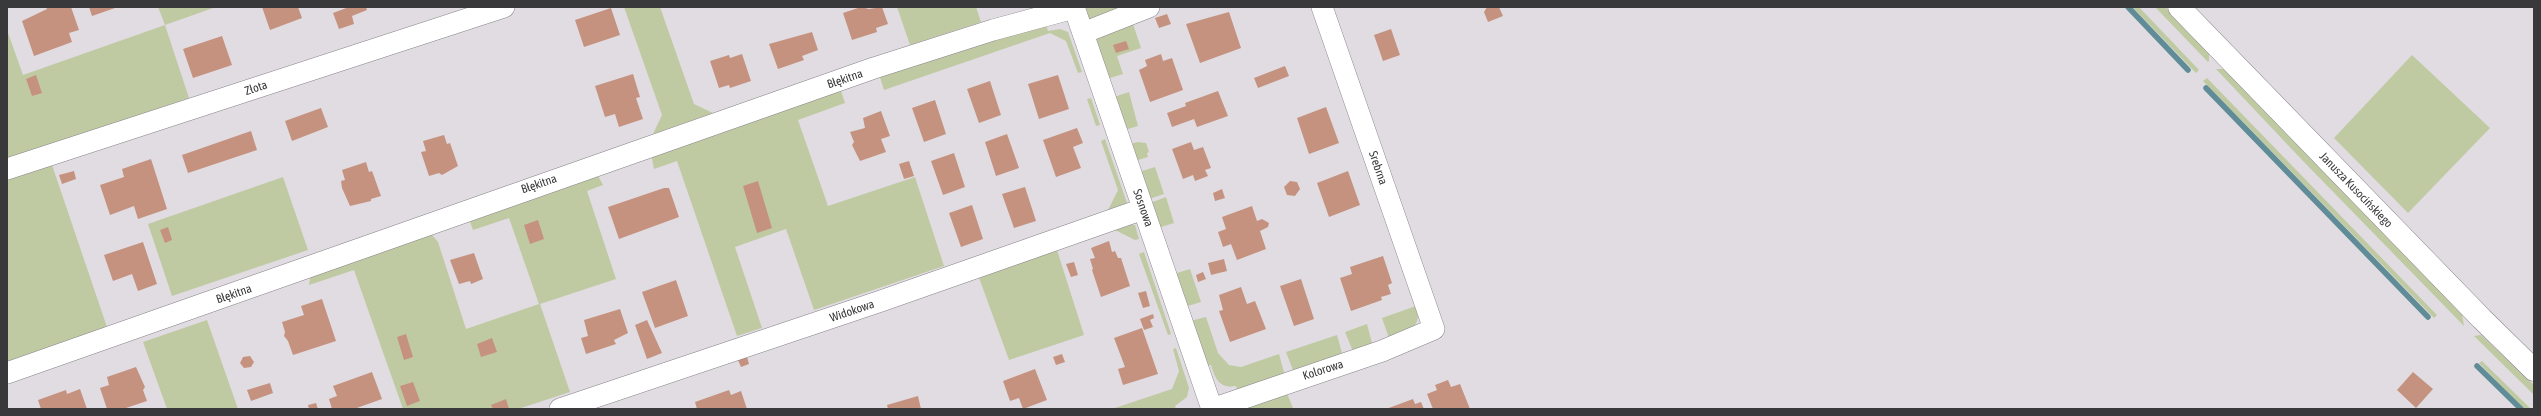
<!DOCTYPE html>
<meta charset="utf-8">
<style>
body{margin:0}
#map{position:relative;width:2541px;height:416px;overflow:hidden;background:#e0dce2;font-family:"Asap Condensed",sans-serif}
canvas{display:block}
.frame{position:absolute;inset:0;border:8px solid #39383a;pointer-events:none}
</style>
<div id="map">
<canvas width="2541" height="416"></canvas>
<div class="frame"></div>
</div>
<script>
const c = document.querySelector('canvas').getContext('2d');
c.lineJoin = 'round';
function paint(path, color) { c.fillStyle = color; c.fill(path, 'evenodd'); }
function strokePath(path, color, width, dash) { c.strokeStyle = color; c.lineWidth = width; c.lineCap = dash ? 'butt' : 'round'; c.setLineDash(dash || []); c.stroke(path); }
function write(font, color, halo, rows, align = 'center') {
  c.font = font + ' "Asap Condensed",sans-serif'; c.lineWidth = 4; c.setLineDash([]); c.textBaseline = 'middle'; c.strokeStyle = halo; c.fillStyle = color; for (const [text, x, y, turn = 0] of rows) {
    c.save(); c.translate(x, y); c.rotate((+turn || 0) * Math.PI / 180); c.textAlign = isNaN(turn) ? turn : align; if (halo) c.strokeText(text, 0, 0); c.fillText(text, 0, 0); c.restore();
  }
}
paint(new Path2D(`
 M 158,7 L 216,7 L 165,25 L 189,98 L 7,160 L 7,30 L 23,75 L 165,25 Z
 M 624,7 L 660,7 L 694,104 L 713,113 L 653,134 L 662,115 Z
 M 897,7 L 976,7 L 981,22 L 910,45 Z
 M 1083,7 L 1137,7 L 1089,23 Z
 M 2132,7 L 2139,7 L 2199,70 L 2196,73 Z
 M 2155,7 L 2165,7 L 2209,53 L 2209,61 L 2208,62 Z
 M 1132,21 L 1141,48 L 1117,56 L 1123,74 L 1110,78 L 1107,77 L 1095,39 Z
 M 1046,25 L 1048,31 L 1060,29 L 1068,32 L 1082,72 L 1078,73 L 1066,41 L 1050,33 L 884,90 L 879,74 Z
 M 2412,55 L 2490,128 L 2408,213 L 2334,138 Z
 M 2216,69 L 2225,69 L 2462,314 L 2464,326 L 2303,161 Z
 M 2207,78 L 2437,315 L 2434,318 L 2203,81 Z
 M 840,88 L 845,103 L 798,120 L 828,206 L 915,177 L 944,266 L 814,310 L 786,229 L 735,247 L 762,328 L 737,336 L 677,161 L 654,169 L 651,153 Z
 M 1129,92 L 1138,126 L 1128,129 L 1124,128 L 1114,97 Z
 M 1091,98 L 1100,125 L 1096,126 L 1087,99 Z
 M 1105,139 L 1127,203 L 1116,210 L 1108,210 L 1118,190 L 1101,141 Z
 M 1138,142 L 1146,143 L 1149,152 L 1147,153 L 1148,157 L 1138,160 L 1135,159 L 1130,144 Z
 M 51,162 L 108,330 L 7,364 L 7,177 Z
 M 1155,167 L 1164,194 L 1149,199 L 1140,175 L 1142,171 Z
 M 596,172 L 603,185 L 587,191 L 616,279 L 540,304 L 570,392 L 518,409 L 403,409 L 354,270 L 309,285 L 310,278 L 320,269 L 429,231 L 438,242 L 466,329 L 539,304 L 509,218 L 473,230 L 468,216 Z
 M 283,177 L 308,250 L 172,296 L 148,224 Z
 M 1166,197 L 1174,223 L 1158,228 L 1150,203 Z
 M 1127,224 L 1135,225 L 1139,239 L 1135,240 L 1115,230 L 1057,250 L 1084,335 L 1009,360 L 978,275 Z
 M 1144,252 L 1171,334 L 1168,335 L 1139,254 Z
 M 1190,269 L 1201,302 L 1188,306 L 1184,304 L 1175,277 L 1177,273 Z
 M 1416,306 C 1424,328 1406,332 1390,341 L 1382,318 Z
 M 1206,317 L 1218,353 L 1229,365 L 1241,367 L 1279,354 L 1285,376 L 1237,391 L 1236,386 C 1219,389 1215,378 1211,365 L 1205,366 L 1190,321 Z
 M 207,320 L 238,409 L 167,409 L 143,342 Z
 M 1367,324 L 1372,343 L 1355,352 L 1352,349 L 1345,332 Z
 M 1337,335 L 1342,353 L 1340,357 L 1294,373 L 1286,352 Z
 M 2481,335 L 2534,385 L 2534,395 L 2474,336 Z
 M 1176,348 L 1189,388 L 1187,397 L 1175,406 L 1176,409 L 1112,409 L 1172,389 L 1179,371 L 1173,349 Z
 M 2482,361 L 2531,409 L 2524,409 L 2479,363 Z
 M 1286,391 L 1293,408 L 1239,409 Z`), '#c0caa2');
strokePath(new Path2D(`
 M 2128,7 L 2188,70
 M 2206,88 L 2428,317
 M 2477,366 L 2521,409`), '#608c97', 5.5);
paint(new Path2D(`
 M 46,7 L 71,7 L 79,30 L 69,33 L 72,42 L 34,56 L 22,21 L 47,9 Z
 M 89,7 L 118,7 L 92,16 Z
 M 262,7 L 298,7 L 302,18 L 270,30 Z
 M 349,7 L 366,7 L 367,10 L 352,16 L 354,24 L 339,29 L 333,13 Z
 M 861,7 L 869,9 L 882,7 L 888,24 L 876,28 L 877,32 L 852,40 L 843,13 Z
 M 1487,7 L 1499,7 L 1503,16 L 1488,22 L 1484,12 Z
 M 611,8 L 620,35 L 584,47 L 575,20 Z
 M 1229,12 L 1241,48 L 1200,63 L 1186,24 Z
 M 1167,14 L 1171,24 L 1159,28 L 1155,18 Z
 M 1391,29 L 1400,55 L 1383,61 L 1374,35 Z
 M 812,32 L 818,50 L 802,56 L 804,60 L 778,69 L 769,44 Z
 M 222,36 L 232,65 L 193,78 L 183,49 Z
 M 1126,41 L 1129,49 L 1116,53 L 1113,45 Z
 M 742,54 L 751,81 L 730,88 L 729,85 L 719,88 L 710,61 L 729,55 L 730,58 Z
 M 1161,54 L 1163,61 L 1172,58 L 1183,90 L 1150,102 L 1139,70 L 1147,66 L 1145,60 Z
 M 1285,66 L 1289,76 L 1258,88 L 1254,78 Z
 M 633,74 L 640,97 L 636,98 L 643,119 L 619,127 L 615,114 L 605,117 L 595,86 Z
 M 36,75 L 42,93 L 32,96 L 26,79 Z
 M 1058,75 L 1069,109 L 1039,119 L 1028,84 Z
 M 990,81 L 1001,115 L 979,123 L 967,89 Z
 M 1218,91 L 1228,116 L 1197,127 L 1194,119 L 1172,127 L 1167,113 L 1186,106 L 1185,103 Z
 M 935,100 L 946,134 L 924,142 L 912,108 Z
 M 1326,107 L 1339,143 L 1309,154 L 1297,118 Z
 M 321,108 L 328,127 L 292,141 L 285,121 Z
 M 881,111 L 890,136 L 881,139 L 886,152 L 860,161 L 852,145 L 854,142 L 850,132 L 865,128 L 863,118 Z
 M 1077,128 L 1083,143 L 1073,147 L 1081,168 L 1056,177 L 1043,140 Z
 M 251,131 L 257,150 L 188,173 L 182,155 Z
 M 1007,134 L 1019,168 L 996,176 L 985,142 Z
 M 444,135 L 447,144 L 450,143 L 458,166 L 442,175 L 439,173 L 429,176 L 421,152 L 426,151 L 423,141 Z
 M 1191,142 L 1194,150 L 1203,147 L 1211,168 L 1205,170 L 1208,176 L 1195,181 L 1193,175 L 1183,179 L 1172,149 Z
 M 954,153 L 965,187 L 943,195 L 931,161 Z
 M 151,159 L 167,209 L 138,219 L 134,206 L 110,215 L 100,185 L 124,177 L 122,169 Z
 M 909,161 L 914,176 L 904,179 L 899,164 Z
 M 366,162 L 369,172 L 372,171 L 381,196 L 371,199 L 371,201 L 350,206 L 342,188 L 341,181 L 345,180 L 342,170 Z
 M 74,171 L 76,179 L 62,184 L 59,175 Z
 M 1348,171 L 1360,205 L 1329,217 L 1317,183 Z
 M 758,181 L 772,228 L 757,233 L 743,186 Z
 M 1290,181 L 1297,182 L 1300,189 L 1295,196 L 1287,195 L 1284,187 Z
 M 1025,187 L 1036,221 L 1014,228 L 1002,194 Z
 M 664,188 L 669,188 L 679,217 L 619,239 L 608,207 Z
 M 1222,189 L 1225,198 L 1215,201 L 1213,193 Z
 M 972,205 L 983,239 L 961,247 L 949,213 Z
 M 1252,206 L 1257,221 L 1262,219 L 1269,223 L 1268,227 L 1260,231 L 1266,249 L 1237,260 L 1231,244 L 1223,247 L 1218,232 L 1226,229 L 1222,217 Z
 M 538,220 L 544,239 L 530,244 L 524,225 Z
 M 168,227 L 172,240 L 165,243 L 160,230 Z
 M 1109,241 L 1112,252 L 1115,251 L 1118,258 L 1121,258 L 1130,286 L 1101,297 L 1092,270 L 1093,269 L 1090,259 L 1095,258 L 1091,248 Z
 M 143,242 L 157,284 L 138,291 L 132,274 L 113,281 L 104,255 Z
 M 474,253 L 483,279 L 471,284 L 470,281 L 459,284 L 450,260 Z
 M 1383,256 L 1392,283 L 1388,285 L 1391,294 L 1381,297 L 1382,300 L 1351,311 L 1340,278 L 1352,274 L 1350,267 Z
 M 1224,259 L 1227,271 L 1211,275 L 1208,263 Z
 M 1074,262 L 1078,275 L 1071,277 L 1066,264 Z
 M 1203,272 L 1206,279 L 1198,282 L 1196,275 Z
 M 1301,279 L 1314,319 L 1294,326 L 1280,286 Z
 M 676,280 L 688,316 L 655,328 L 642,292 Z
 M 1241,287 L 1247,304 L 1255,301 L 1266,329 L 1230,342 L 1219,311 L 1223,310 L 1219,295 Z
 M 1146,291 L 1150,306 L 1143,308 L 1138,293 Z
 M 322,299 L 336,341 L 293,355 L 288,341 L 284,336 L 285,332 L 282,322 L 304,315 L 301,306 Z
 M 620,309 L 628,333 L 614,340 L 616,344 L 586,354 L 581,338 L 588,336 L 584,320 Z
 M 1153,314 L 1154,318 L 1150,320 L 1153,327 L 1144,330 L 1140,319 Z
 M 647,320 L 662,353 L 647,359 L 635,325 Z
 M 1142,328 L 1158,374 L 1123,385 L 1118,369 L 1125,367 L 1114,338 Z
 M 406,334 L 413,357 L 404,360 L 397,337 Z
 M 492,338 L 497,352 L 481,357 L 477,344 Z
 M 1062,354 L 1065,362 L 1056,365 L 1053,357 Z
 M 250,356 L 254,362 L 251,367 L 244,368 L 240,363 L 243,357 Z
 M 747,357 L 749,364 L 741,367 L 738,360 Z
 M 136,367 L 145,387 L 143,390 L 147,401 L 123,409 L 107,409 L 100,388 L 109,385 L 107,377 Z
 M 1035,369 L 1047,400 L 1023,409 L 1019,398 L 1010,401 L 1003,381 Z
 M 372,372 L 382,399 L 354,409 L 332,409 L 329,399 L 337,396 L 333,386 Z
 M 2413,372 L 2433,389 L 2416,408 L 2397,390 Z
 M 1448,380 L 1451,387 L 1460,384 L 1470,409 L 1433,409 L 1427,394 L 1437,390 L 1435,385 Z
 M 413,382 L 420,401 L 407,406 L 400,386 Z
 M 270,383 L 273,393 L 251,401 L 247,390 Z
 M 80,389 L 87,409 L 41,409 L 38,400 L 66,390 L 67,394 Z
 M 729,390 L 731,395 L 741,391 L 747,409 L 697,409 L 695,402 Z
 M 918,396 L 921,409 L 888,409 L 887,405 Z
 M 506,399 L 509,409 L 493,409 L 491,405 Z
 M 1413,399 L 1415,404 L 1421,402 L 1424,409 L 1386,409 Z
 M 316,403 L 318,409 L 309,409 L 308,405 Z`), '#c5927f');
const street = new Path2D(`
 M 1074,7 L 1212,409
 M 1083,33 L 1149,7
 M 7,169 L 504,7
 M 7,373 L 874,68 L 993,30 L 1074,8
 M 560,409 L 881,301 L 1143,209
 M 1212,409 L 1382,351 L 1434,329 L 1322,7`);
const secondary = new Path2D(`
 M 2179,7 L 2482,319 L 2534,370`);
strokePath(street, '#878389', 22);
strokePath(secondary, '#878389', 23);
strokePath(street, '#fff', 21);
strokePath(secondary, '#fff', 22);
write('12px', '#39383a', '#fff', [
 ["Błękitna",845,79,-19],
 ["Złota",256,88,-18],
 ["Srebrna",1378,168,71],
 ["Błękitna",539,184,-19],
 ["Janusza Kusocińskiego",2356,190,46],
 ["Sosnowa",1143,208,71],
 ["Błękitna",234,294,-19],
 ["Widokowa",852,311,-19],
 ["Kolorowa",1323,370,-18]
]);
</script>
